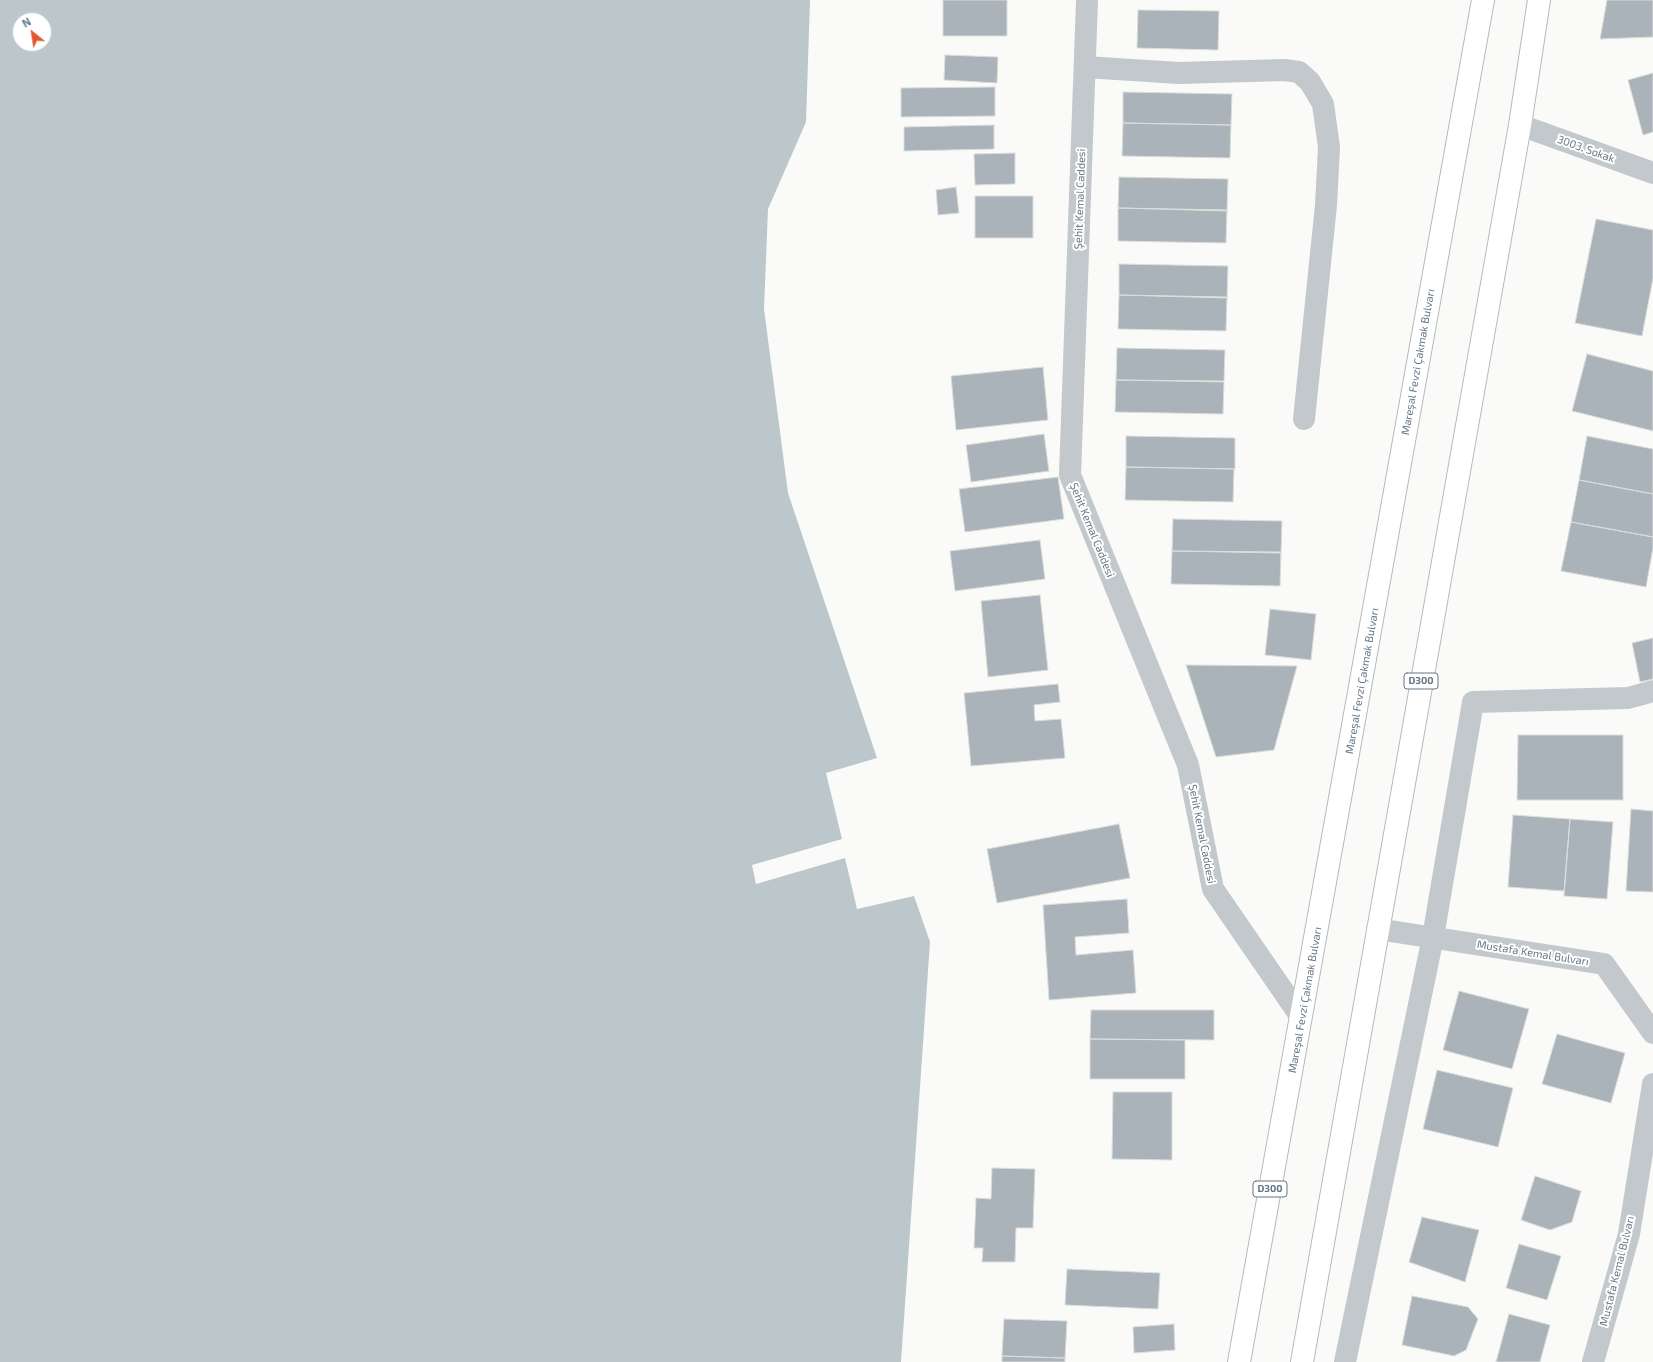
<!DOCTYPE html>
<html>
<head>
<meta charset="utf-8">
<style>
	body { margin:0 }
	#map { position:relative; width:1653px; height:1362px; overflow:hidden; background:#fafaf8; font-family:"Exo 2",sans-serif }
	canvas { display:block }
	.north { position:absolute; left:12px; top:12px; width:40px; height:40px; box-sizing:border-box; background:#fff; border:1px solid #c1c8cd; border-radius:50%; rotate:330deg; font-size:11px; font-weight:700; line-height:16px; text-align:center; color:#657683 }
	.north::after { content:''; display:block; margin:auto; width:14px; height:18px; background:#e4572e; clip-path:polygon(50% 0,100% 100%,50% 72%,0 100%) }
</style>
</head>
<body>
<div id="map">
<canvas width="1653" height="1362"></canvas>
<div class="north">N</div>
</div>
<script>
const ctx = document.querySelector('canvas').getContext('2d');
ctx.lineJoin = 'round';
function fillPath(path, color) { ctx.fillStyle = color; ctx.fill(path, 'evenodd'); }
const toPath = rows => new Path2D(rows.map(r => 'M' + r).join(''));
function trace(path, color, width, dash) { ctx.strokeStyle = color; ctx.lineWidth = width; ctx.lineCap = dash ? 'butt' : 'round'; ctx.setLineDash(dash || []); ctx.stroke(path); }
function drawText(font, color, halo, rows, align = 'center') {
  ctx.font = font + ' "Exo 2",sans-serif'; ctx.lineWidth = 4; ctx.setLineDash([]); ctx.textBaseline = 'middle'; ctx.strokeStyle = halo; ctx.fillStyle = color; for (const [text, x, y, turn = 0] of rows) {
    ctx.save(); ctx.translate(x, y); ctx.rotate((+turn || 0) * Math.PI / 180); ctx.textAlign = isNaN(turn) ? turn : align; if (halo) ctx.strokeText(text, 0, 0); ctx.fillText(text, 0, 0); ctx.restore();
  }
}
fillPath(toPath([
	[0,0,810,0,806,122,768,209,764,309,788,493,877,758,826,773,842,839,752,865,756,884,845,858,857,909,914,896,930,942,901,1362,0,1362],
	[20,20,44,20,44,44,20,44]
]), '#bbc7cb');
const building = toPath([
	[943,0,1007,0,1007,36,943,36,943,0],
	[1607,0,1653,0,1653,37,1600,39,1607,0],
	[1138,10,1219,11,1218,50,1137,48,1138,10],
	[945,55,998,57,997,83,944,80,945,55],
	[1653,73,1653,132,1643,135,1628,80,1653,73],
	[995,87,995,116,901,117,901,88,995,87],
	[1123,92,1232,94,1231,125,1123,123,1123,92],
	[1123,123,1231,125,1230,158,1122,156,1123,123],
	[994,125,994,149,904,151,904,127,994,125],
	[1015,153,1015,184,975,185,974,154,1015,153],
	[1119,177,1228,179,1227,211,1118,208,1119,177],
	[956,187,959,213,938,215,936,190,956,187],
	[975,196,1033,196,1033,238,975,238,975,196],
	[1118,208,1227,210,1226,243,1118,241,1118,208],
	[1596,219,1653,230,1653,278,1642,336,1575,323,1596,219],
	[1119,264,1228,266,1227,298,1119,295,1119,264],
	[1119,295,1227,297,1226,331,1118,329,1119,295],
	[1117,348,1225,350,1224,381,1116,380,1117,348],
	[1587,354,1653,371,1653,431,1572,411,1587,354],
	[1043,367,1048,420,956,430,951,376,1043,367],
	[1116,380,1224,382,1223,414,1115,412,1116,380],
	[1044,434,1049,471,971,482,966,445,1044,434],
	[1126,436,1235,438,1235,469,1126,467,1126,436],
	[1587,436,1653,449,1653,494,1579,480,1587,436],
	[1126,467,1234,469,1233,502,1125,500,1126,467],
	[1058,477,1064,519,965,532,959,489,1058,477],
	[1579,480,1653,494,1653,537,1571,522,1579,480],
	[1173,519,1282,521,1281,553,1172,551,1173,519],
	[1571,522,1653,537,1653,548,1646,587,1561,571,1571,522],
	[1040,540,1045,579,955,591,950,551,1040,540],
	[1172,551,1281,552,1280,586,1171,584,1172,551],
	[1040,595,1048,670,988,677,981,601,1040,595],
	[1270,609,1316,614,1311,660,1265,655,1270,609],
	[1653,638,1653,679,1640,682,1632,643,1653,638],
	[1186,665,1297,666,1274,750,1216,757,1186,665],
	[1058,684,1060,702,1034,705,1035,721,1061,719,1065,758,971,766,964,693,1058,684],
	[1518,735,1623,735,1623,800,1517,800,1518,735],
	[1631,809,1653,811,1653,892,1626,891,1631,809],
	[1513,815,1570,819,1564,891,1508,887,1513,815],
	[1570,819,1613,822,1607,899,1564,896,1570,819],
	[1119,824,1130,878,997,903,987,849,1119,824],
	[1127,899,1129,933,1075,937,1076,955,1133,950,1136,993,1049,1000,1043,905,1127,899],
	[1459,991,1529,1009,1512,1069,1443,1050,1459,991],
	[1091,1010,1214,1010,1214,1040,1090,1039,1091,1010],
	[1557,1034,1625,1053,1611,1103,1542,1084,1557,1034],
	[1090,1039,1185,1040,1185,1079,1090,1079,1090,1039],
	[1437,1070,1513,1088,1498,1147,1423,1129,1437,1070],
	[1113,1092,1172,1092,1172,1160,1112,1159,1113,1092],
	[992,1168,1035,1169,1033,1228,1016,1228,1015,1262,982,1262,983,1248,974,1248,976,1198,991,1199,992,1168],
	[1535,1176,1581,1191,1572,1222,1550,1230,1521,1220,1535,1176],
	[1422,1217,1479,1230,1465,1282,1409,1262,1422,1217],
	[1519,1244,1561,1256,1547,1300,1506,1288,1519,1244],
	[1067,1269,1160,1273,1158,1309,1065,1305,1067,1269],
	[1412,1296,1468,1307,1478,1319,1466,1350,1454,1356,1402,1345,1412,1296],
	[1509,1314,1550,1325,1540,1362,1496,1362,1509,1314],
	[1004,1319,1067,1321,1065,1358,1002,1356,1004,1319],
	[1174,1324,1175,1350,1134,1353,1133,1327,1174,1324],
	[1002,1356,1065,1358,1065,1362,1002,1362,1002,1356]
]);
fillPath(building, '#aab3b9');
trace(building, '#dcdcda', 1);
const highway = toPath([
	[1239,1362,1483,0],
	[1302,1362,1520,125,1539,0]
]);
trace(highway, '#b4b9bd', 24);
trace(toPath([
	[1087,0,1070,475,1188,765,1213,889,1301,1017],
	[1085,67,1179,73,1284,70,1299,72,1310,82,1323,104,1329,147,1326,205,1304,419],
	[1520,125,1653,173],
	[1377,929,1604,964,1653,1033],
	[1345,1362,1433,937,1473,702,1628,698,1653,691],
	[1593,1362,1629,1234,1653,1084]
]), '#c3c8cc', 22);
trace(highway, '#fff', 22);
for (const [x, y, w] of [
	[1421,681,34],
	[1270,1189,34]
]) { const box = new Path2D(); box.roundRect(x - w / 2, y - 8, w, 16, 3); ctx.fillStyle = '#fff'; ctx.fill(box); trace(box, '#657683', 1); }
drawText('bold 10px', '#657683', null, [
	["D300",1421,681],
	["D300",1270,1189]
]);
drawText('11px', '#657683', '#fff', [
	["3003. Sokak",1586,149,20],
	["Şehit Kemal Caddesi",1080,199,-88],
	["Mareşal Fevzi Çakmak Bulvarı",1418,362,-80],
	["Şehit Kemal Caddesi",1092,530,68],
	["Mareşal Fevzi Çakmak Bulvarı",1362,681,-80],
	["Şehit Kemal Caddesi",1202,834,79],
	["Mustafa Kemal Bulvarı",1533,953,9],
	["Mareşal Fevzi Çakmak Bulvarı",1305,1000,-80],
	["Mustafa Kemal Bulvarı",1617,1271,-76]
]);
</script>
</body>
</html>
